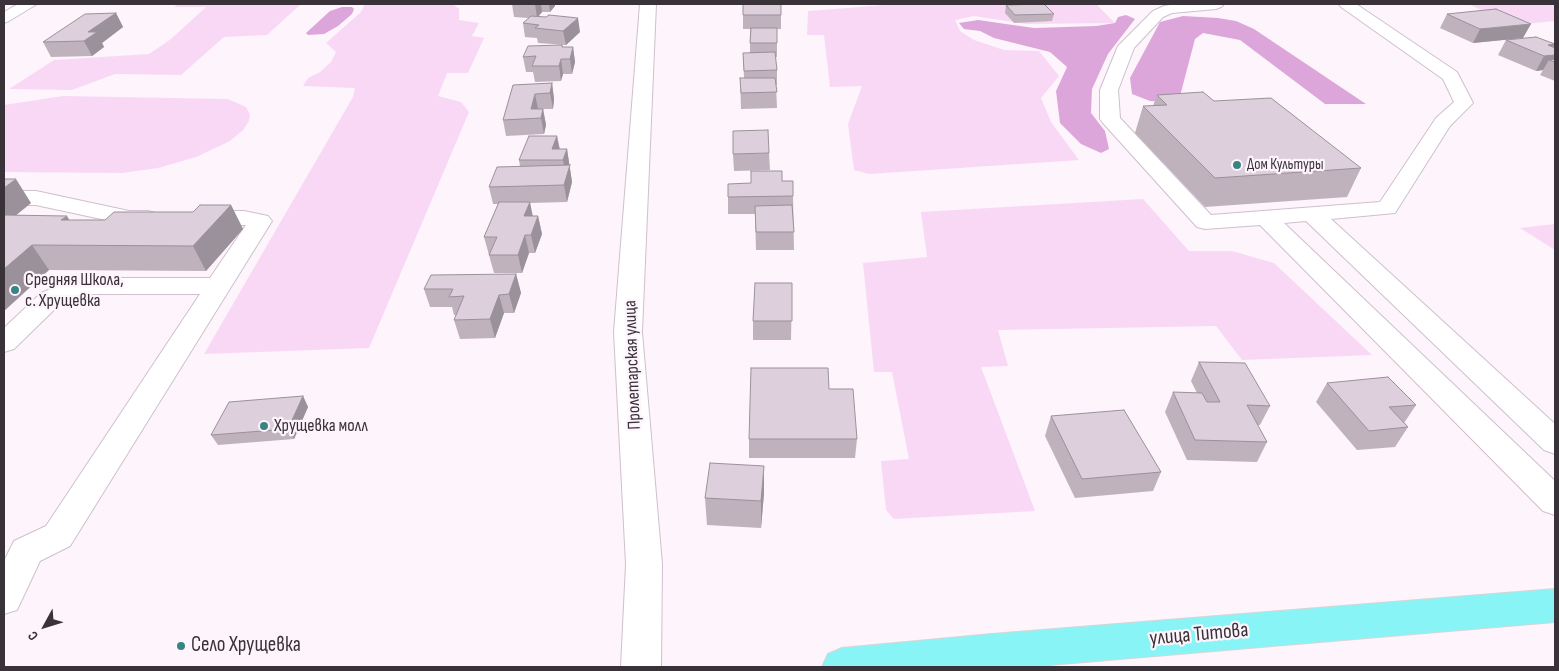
<!DOCTYPE html>
<html>
<head>
<meta charset="utf-8">
<style>
	body { margin:0 }
	#map { position:relative; width:1559px; height:671px; overflow:hidden; background:#fdf4fc; font-family:"Sofia Sans Condensed",sans-serif }
	canvas { display:block }
	.frame { position:absolute; inset:0; border:5px solid #393339; pointer-events:none }
	.north { position:absolute; left:20px; top:601px; width:50px; height:50px; -webkit-text-stroke:4px #fdf4fc; paint-order:stroke; rotate:231deg; font-size:14px; font-weight:700; line-height:20px; text-align:center; color:#393339 }
	.north::after { content:''; display:block; margin:auto; width:18px; height:22px; background:#393339; clip-path:polygon(50% 0,100% 100%,50% 72%,0 100%) }
</style>
</head>
<body>
<div id="map">
<canvas width="1559" height="671"></canvas>
<div class="frame"></div>
<div class="north">С</div>
</div>
<script>
const ctx = document.querySelector('canvas').getContext('2d');
ctx.lineJoin = 'round';
function fillPath(path, color) { ctx.fillStyle = color; ctx.fill(path, 'evenodd'); }
const toPath = rows => new Path2D(rows.map(r => 'M' + r).join(''));
function trace(path, color, width, dash) { ctx.strokeStyle = color; ctx.lineWidth = width; ctx.lineCap = dash ? 'butt' : 'round'; ctx.setLineDash(dash || []); ctx.stroke(path); }
function drawText(font, color, halo, rows, align = 'center') {
  ctx.font = font + ' "Sofia Sans Condensed",sans-serif'; ctx.lineWidth = 4.5; ctx.setLineDash([]); ctx.textBaseline = 'middle'; ctx.strokeStyle = halo; ctx.fillStyle = color; for (const [text, x, y, turn = 0] of rows) {
    ctx.save(); ctx.translate(x, y); ctx.rotate((+turn || 0) * Math.PI / 180); ctx.textAlign = isNaN(turn) ? turn : align; if (halo) ctx.strokeText(text, 0, 0); ctx.fillText(text, 0, 0); ctx.restore();
  }
}
fillPath(toPath([
	[178,4,301,4,267,35,224,37,181,75,115,74,72,90,9,89,54,60,149,54,171,39,206,7,174,7],
	[365,4,453,4,459,9,459,20,479,23,472,36,484,38,468,73,447,73,438,96,461,102,469,112,369,348,204,354,353,97,355,88,303,86,308,78,320,72,331,62,336,52,326,43,361,12],
	[885,4,1096,4,1115,23,1026,24,974,16,955,20,960,31,974,40,1004,50,1039,51,1059,76,1041,98,1051,122,1079,160,869,174,854,170,848,124,862,86,830,87,824,35,807,35,808,11,885,5],
	[1468,4,1555,4,1555,21,1516,25],
	[63,96,228,99,246,107,250,115,249,121,243,130,230,141,196,157,158,168,122,173,4,172,4,105],
	[1143,199,1189,251,1232,251,1274,263,1372,355,1242,360,1216,326,998,330,1008,366,981,367,1035,511,894,519,886,510,881,461,909,459,892,372,874,372,863,263,927,257,921,212],
	[1555,224,1555,250,1520,228]
]), '#f9d8f6');
fillPath(toPath([
	[342,7,352,7,354,9,352,14,338,26,324,34,308,35,306,33,330,11],
	[1126,15,1135,19,1108,54,1092,89,1091,113,1105,131,1109,149,1101,153,1081,144,1060,123,1056,91,1067,67,1050,52,994,38,980,31,964,29,959,23,978,20,1034,28,1096,26,1115,23,1118,17],
	[1183,16,1218,18,1236,21,1254,29,1366,104,1325,104,1240,40,1203,33,1195,39,1180,96,1168,102,1150,101,1132,94,1130,78,1160,22]
]), '#dda6da');
const minor = toPath([
	[18,4,37,4,9,21,4,23,4,12,18,4],
	[640,4,656,4,642,332,662,564,661,667,621,667,626,564,614,332,640,4],
	[1176,4,1224,4,1221,7,1216,9,1172,13,1163,17,1134,48,1118,90,1120,118,1211,215,1380,202,1436,118,1454,102,1443,79,1341,7,1339,4,1356,4,1457,72,1473,103,1450,126,1395,213,1331,219,1555,424,1555,454,1544,450,1306,221,1284,223,1555,481,1555,515,1543,511,1260,225,1205,229,1197,227,1103,123,1100,119,1100,90,1118,46,1153,11,1164,6,1176,4],
	[4,191,36,191,129,211,148,211,156,213,160,218,156,223,148,225,129,225,36,205,4,205,4,191],
	[201,211,244,211,268,216,272,221,70,546,40,561,17,610,4,614,4,561,14,541,46,526,200,294,88,294,75,296,59,305,14,349,4,352,4,328,41,293,67,282,88,278,210,278,246,225,201,225,193,223,189,218,193,213,201,211]
]);
const major = toPath([
	[1555,589,1555,622,1026,667,822,667,828,654,842,648,992,634,1555,589]
]);
trace(minor, '#cec0cd', 2);
trace(major, '#d7d6d7', 2);
fillPath(minor, '#fff');
fillPath(major, '#88f4f6');
fillPath(toPath([
	[512,4,555,4,555,6,550,12,542,12,538,17,580,32,566,45,538,43,537,38,525,37,523,23,529,18,514,17],
	[781,4,781,29,777,29,777,57,775,57,777,70,777,85,776,85,777,108,741,109,740,78,744,78,743,53,750,53,750,29,743,29,743,15],
	[1006,5,1054,14,1052,21,1014,23,1005,13],
	[116,13,123,27,102,43,104,47,92,56,51,57,43,42],
	[1447,14,1523,38,1473,43,1440,28],
	[1506,40,1555,44,1553,47,1555,48,1555,81,1540,75,1543,70,1536,71,1498,55],
	[562,45,563,47,573,47,575,62,572,74,563,74,561,81,535,82,533,72,526,72,523,57],
	[552,83,554,99,553,109,543,109,546,125,544,134,506,136,503,120,513,85],
	[1157,95,1214,101,1361,168,1347,197,1205,207,1135,133,1143,106,1153,106],
	[557,136,560,149,567,149,572,182,567,202,530,203,533,216,538,216,542,234,535,253,529,253,522,273,494,273,484,237,498,204,493,204,489,187,520,166,519,160],
	[769,153,770,170,734,171,733,154],
	[4,179,31,203,16,215,69,220,105,220,193,212,231,205,243,229,206,271,49,270,4,311],
	[782,181,793,196,794,250,756,250,755,214,728,214,728,197,751,183],
	[516,274,521,293,514,313,504,313,495,338,460,339,454,320,456,315,454,315,452,307,430,307,424,289],
	[792,283,791,340,753,340,753,321],
	[1199,362,1270,406,1260,425,1257,425,1267,442,1257,462,1187,460,1165,412,1173,392,1197,393,1191,381],
	[1327,383,1416,405,1404,423,1408,427,1395,447,1357,450,1316,402],
	[829,389,857,439,855,458,749,458,749,439],
	[303,396,308,407,294,439,218,445,211,435],
	[1051,416,1161,472,1153,491,1075,498,1045,436],
	[764,493,761,528,707,525,705,498]
]), '#bfb2bd');
fillPath(toPath([
	[535,4,541,4,542,12,537,18],
	[549,4,555,4,555,6,550,12],
	[116,13,123,27,102,43,104,47,92,56,84,41,88,32],
	[578,18,580,32,566,45,563,31],
	[1531,24,1523,38,1473,43,1480,29],
	[1555,44,1548,56,1555,55,1555,62,1549,60,1543,70,1536,71,1544,56,1548,45],
	[573,47,575,62,572,74,570,59],
	[561,59,563,74,561,81,559,66],
	[552,83,554,99,553,109,550,93],
	[535,94,538,109,531,109],
	[543,109,546,125,544,134,541,118],
	[557,136,560,153,552,149],
	[567,149,572,182,567,202,564,185,566,177,563,160],
	[16,179,31,203,4,225,4,188],
	[530,202,533,220,524,216],
	[231,205,243,229,206,271,193,246],
	[67,216,82,241,61,220],
	[538,216,542,234,535,253,531,235],
	[525,235,529,253,522,273,518,255],
	[32,245,49,270,4,311,4,269],
	[516,274,521,293,514,313,509,294],
	[499,295,504,313,495,338,490,319],
	[303,396,308,407,294,439,288,429],
	[764,466,764,493,761,528,761,501]
]), '#9b919a');
const building = toPath([
	[743,4,781,4,781,15,743,15,743,4],
	[1044,4,1054,14,1015,15,1006,5,1044,4],
	[1496,9,1531,24,1480,29,1447,14,1496,9],
	[116,13,88,32,97,32,84,41,43,42,85,14,116,13],
	[549,15,578,18,563,31,535,28,539,25,523,23,531,16,546,17,549,15],
	[751,28,777,28,777,43,750,43,751,28],
	[1536,37,1555,44,1548,45,1555,48,1555,55,1544,56,1506,40,1536,37],
	[562,45,562,47,573,47,570,59,561,59,559,66,532,66,536,56,523,57,528,46,562,45],
	[775,52,777,70,744,71,743,53,775,52],
	[1555,59,1555,62,1549,60,1555,59],
	[740,78,775,78,777,92,741,93,740,78],
	[552,83,550,93,535,94,531,109,543,109,541,118,503,120,513,85,552,83],
	[1203,92,1214,101,1271,98,1361,168,1215,178,1143,106,1167,105,1157,95,1203,92],
	[768,130,769,153,733,154,733,131,768,130],
	[529,136,557,136,552,149,567,149,563,160,519,160,529,136],
	[570,165,564,185,489,187,497,167,570,165],
	[751,171,782,171,782,181,793,181,793,196,728,197,728,184,751,183,751,171],
	[4,179,16,179,4,188,4,179],
	[499,202,530,202,524,216,538,216,531,235,525,235,518,255,489,255,497,237,484,237,499,202],
	[200,205,231,205,193,246,32,245,4,269,4,215,67,216,61,220,105,220,114,212,193,212,200,205],
	[792,205,794,232,756,232,755,206,792,205],
	[516,274,509,294,499,295,490,319,454,320,464,296,449,297,453,289,424,289,431,275,516,274],
	[755,283,792,283,792,321,753,321,755,283],
	[1199,362,1245,363,1270,406,1247,405,1267,442,1195,440,1173,392,1202,393,1207,402,1220,402,1199,362],
	[751,368,828,368,829,389,853,389,857,439,749,439,751,368],
	[1388,377,1416,405,1389,407,1408,427,1369,431,1327,383,1388,377],
	[303,396,288,429,211,435,229,402,303,396],
	[1124,410,1161,472,1082,479,1051,416,1124,410],
	[710,463,764,466,761,501,705,498,710,463]
]);
fillPath(building, '#decfdc');
trace(building, '#9b919a', 1);
for (const [x, y, r, color] of [
	[1237,165,5,"#3a8384"],
	[15,290,5,"#3a8384"],
	[264,426,5,"#3a8384"],
	[181,646,5,"#3a8384"]
]) { const dot = new Path2D(); dot.arc(x, y, r, 0, 2 * Math.PI); ctx.fillStyle = color; ctx.fill(dot); trace(dot, '#fdf4fc', 2); }
drawText('15px', '#393339', '#fdf4fc', [
	["Дом Культуры",1247,165]
], 'left');
drawText('18px', '#393339', '#fdf4fc', [
	["Средняя Школа,",25,280],
	["с. Хрущевка",25,301],
	["Хрущевка молл",274,426]
], 'left');
drawText('18px', '#393339', '#fdf4fc', [
	["Пролетарская улица",633,365,-92]
]);
drawText('21px', '#393339', '#fdf4fc', [
	["улица Титова",1199,635,-5]
]);
drawText('21px', '#393339', '#fdf4fc', [
	["Село Хрущевка",191,646]
], 'left');
</script>
</body>
</html>
